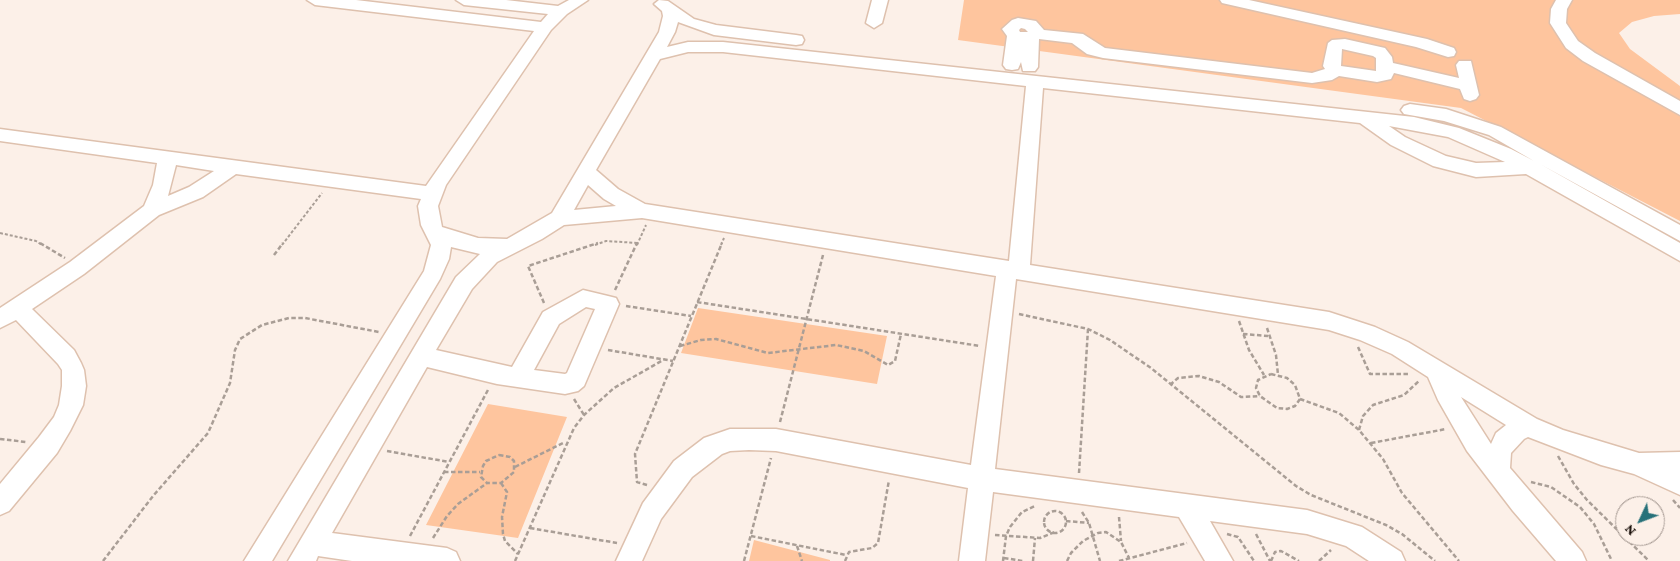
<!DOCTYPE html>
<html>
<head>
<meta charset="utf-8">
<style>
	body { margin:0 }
	#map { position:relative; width:1680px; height:561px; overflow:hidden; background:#fcf0e8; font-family:"Crimson Pro",serif }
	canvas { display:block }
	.north { position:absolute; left:1615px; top:496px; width:50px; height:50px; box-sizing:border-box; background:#fcf0e8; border:1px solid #a0948d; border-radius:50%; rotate:227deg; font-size:14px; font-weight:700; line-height:20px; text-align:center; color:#150b05 }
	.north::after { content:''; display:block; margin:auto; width:18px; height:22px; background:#277179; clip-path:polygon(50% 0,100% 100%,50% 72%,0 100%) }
</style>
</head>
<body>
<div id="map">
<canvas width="1680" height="561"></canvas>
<div class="north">N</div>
</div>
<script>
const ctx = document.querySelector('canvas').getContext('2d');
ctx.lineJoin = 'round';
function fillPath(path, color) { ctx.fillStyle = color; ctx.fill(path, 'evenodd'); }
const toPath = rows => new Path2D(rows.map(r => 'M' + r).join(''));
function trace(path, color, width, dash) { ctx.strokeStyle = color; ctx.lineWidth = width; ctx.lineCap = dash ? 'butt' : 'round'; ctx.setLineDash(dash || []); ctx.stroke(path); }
fillPath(toPath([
	[964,0,1680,0,1680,14,1654,16,1632,22,1619,33,1630,49,1680,86,1680,221,1461,108,958,40],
	[698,308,887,336,877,384,681,353],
	[488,404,567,417,518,538,426,525],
	[754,540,830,560,830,561,749,561]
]), '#fec59e');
const minor = toPath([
	[307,0,356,0,541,22,548,14,464,5,456,0,506,0,558,6,569,0,588,0,567,14,551,30,446,185,438,206,442,227,478,238,507,239,552,213,659,32,663,16,662,11,654,4,659,0,668,1,694,19,716,25,796,35,802,36,804,40,802,44,796,45,714,35,678,22,675,32,667,47,688,42,723,42,1414,117,1459,128,1511,149,1534,161,1489,135,1444,121,1404,114,1401,110,1404,106,1410,104,1446,109,1501,127,1680,225,1680,241,1540,164,1680,243,1680,261,1526,174,1476,177,1433,166,1391,145,1360,123,1043,88,1030,265,1329,312,1375,327,1408,342,1537,419,1563,430,1639,453,1680,452,1680,495,1634,474,1601,465,1528,437,1524,439,1511,453,1510,468,1582,552,1586,561,1556,561,1513,511,1467,451,1438,400,1428,377,1392,354,1360,340,1329,330,1016,279,995,469,1307,510,1362,527,1401,552,1405,561,1369,561,1346,546,1307,534,1210,521,1233,561,1205,561,1179,517,993,492,985,561,959,561,968,488,776,451,749,450,730,451,722,454,692,477,661,519,642,561,616,561,643,503,674,461,704,438,730,429,776,429,971,465,996,276,642,218,564,225,542,239,497,262,472,289,436,350,512,367,543,312,583,290,608,296,616,298,619,304,584,386,578,391,565,394,497,384,427,367,332,533,447,548,456,552,460,561,352,561,318,556,316,561,288,561,456,277,480,254,451,247,449,259,440,279,272,561,244,561,424,271,431,245,421,225,418,206,421,199,236,174,203,197,159,215,84,274,32,309,74,350,81,363,84,370,86,386,83,405,70,431,57,453,9,511,0,515,0,484,39,437,54,417,59,405,62,386,62,370,58,364,16,320,0,328,0,308,70,262,144,206,153,185,157,163,0,141,0,129,426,186,534,31,315,5,307,0],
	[688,52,723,52,1026,86,1009,261,645,204,618,189,596,170,660,59,688,52],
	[1389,126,1448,137,1505,162,1476,163,1446,156,1405,137,1389,126],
	[176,165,214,171,189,187,168,196,176,165],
	[588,185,604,199,616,206,574,210,588,185],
	[586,307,595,309,567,373,565,374,534,370,559,324,586,307],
	[1461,397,1506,425,1496,433,1491,444,1461,397],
	[872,0,888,0,882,23,874,28,866,23,872,0],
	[1220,0,1249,0,1427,39,1454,48,1456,52,1454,56,1448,57,1416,47,1222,3,1220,0],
	[1556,0,1572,0,1567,9,1566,23,1578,41,1595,53,1680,101,1680,115,1583,61,1566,48,1550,23,1551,9,1556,0],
	[1018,18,1036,21,1044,30,1083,34,1105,48,1312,73,1325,69,1323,66,1328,43,1332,40,1345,39,1385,48,1392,57,1393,63,1459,78,1456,65,1459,61,1471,61,1479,95,1476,99,1470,101,1464,99,1460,89,1394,73,1391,79,1377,82,1339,76,1332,80,1312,83,1103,58,1087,54,1072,43,1039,39,1038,67,1035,71,1023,71,1021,62,1018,69,1012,70,1006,69,1003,65,1007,36,1002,29,1012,20,1018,18],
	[1021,28,1025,29,1028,32,1020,32,1019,30,1021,28],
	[1342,49,1373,56,1376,58,1376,71,1341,66,1342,49]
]);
trace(minor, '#dec1ae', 3);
trace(toPath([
	[0,233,36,241,42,245],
	[282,245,322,193],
	[595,245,606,241,637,243],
	[637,245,646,225],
	[721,245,724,238]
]), '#a99e96', 2, [3, 2]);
trace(toPath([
	[40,243,65,258],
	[274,255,283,243],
	[615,290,637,243],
	[697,302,980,346],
	[544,303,528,266,598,243],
	[626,306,691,316],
	[1019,314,1088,329,1110,340,1151,368,1296,486,1311,495,1386,525,1402,534,1435,561],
	[1239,321,1249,350,1264,375],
	[1267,328,1276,355,1278,375],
	[1243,334,1268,336],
	[680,346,701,340,716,339,768,353,836,345,864,351,888,365,895,361,901,334],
	[1358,347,1370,374,1408,374],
	[608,350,673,361],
	[1271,374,1287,378,1295,385,1300,399,1295,406,1287,409,1277,408,1260,396,1256,388,1258,380,1271,374],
	[1170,385,1178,378,1199,376,1219,382,1241,397,1260,396],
	[574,399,584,415],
	[1300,399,1339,413,1359,430,1383,459,1402,493,1459,561],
	[780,422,823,255],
	[1359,430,1363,416,1373,405,1404,395,1420,380],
	[0,439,26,442],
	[1371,443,1446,429],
	[387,451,449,462],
	[499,455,510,457,514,461,514,472,501,483,487,483,481,477,483,466,486,461,499,455],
	[1558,456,1574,484,1587,500,1649,561],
	[515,467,565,442],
	[444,472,480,472],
	[1079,473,1088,329],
	[1531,482,1551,487,1580,507,1594,524,1612,561],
	[501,483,507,492,502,517,503,534,505,541,518,554],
	[647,485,637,482,635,454,722,243],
	[1673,500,1680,508],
	'1044 522a11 11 0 1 1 22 0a11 11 0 1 1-22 0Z',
	[1082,512,1089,523,1100,561],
	[1119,517,1121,541],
	[1066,521,1089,523],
	[530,528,617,543],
	[1227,534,1238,537,1254,561],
	[1256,534,1270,561],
	[995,535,1040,538,1055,532],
	[410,536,489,388],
	[751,536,846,555],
	[433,538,447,516,458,504,487,483],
	[797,546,802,561],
	[1004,558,1023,561],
	[103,561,153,496,208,433,230,383,235,350,240,339,262,325,289,318,305,318,379,332],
	[515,561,574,428,584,415,614,388,665,359],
	[744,561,771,458],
	[845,561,849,552,872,548,878,543,889,480],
	[1003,561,1006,536,1010,527,1022,512,1035,506],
	[1033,561,1035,538],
	[1067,561,1071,553,1083,541,1098,533,1106,532,1121,542,1129,558],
	[1119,561,1187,543],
	[1271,561,1275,552,1281,551,1299,561],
	[1319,561,1331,550]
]), '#a99e96', 2.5, [4.5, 2.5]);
fillPath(minor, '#fff');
</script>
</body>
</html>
